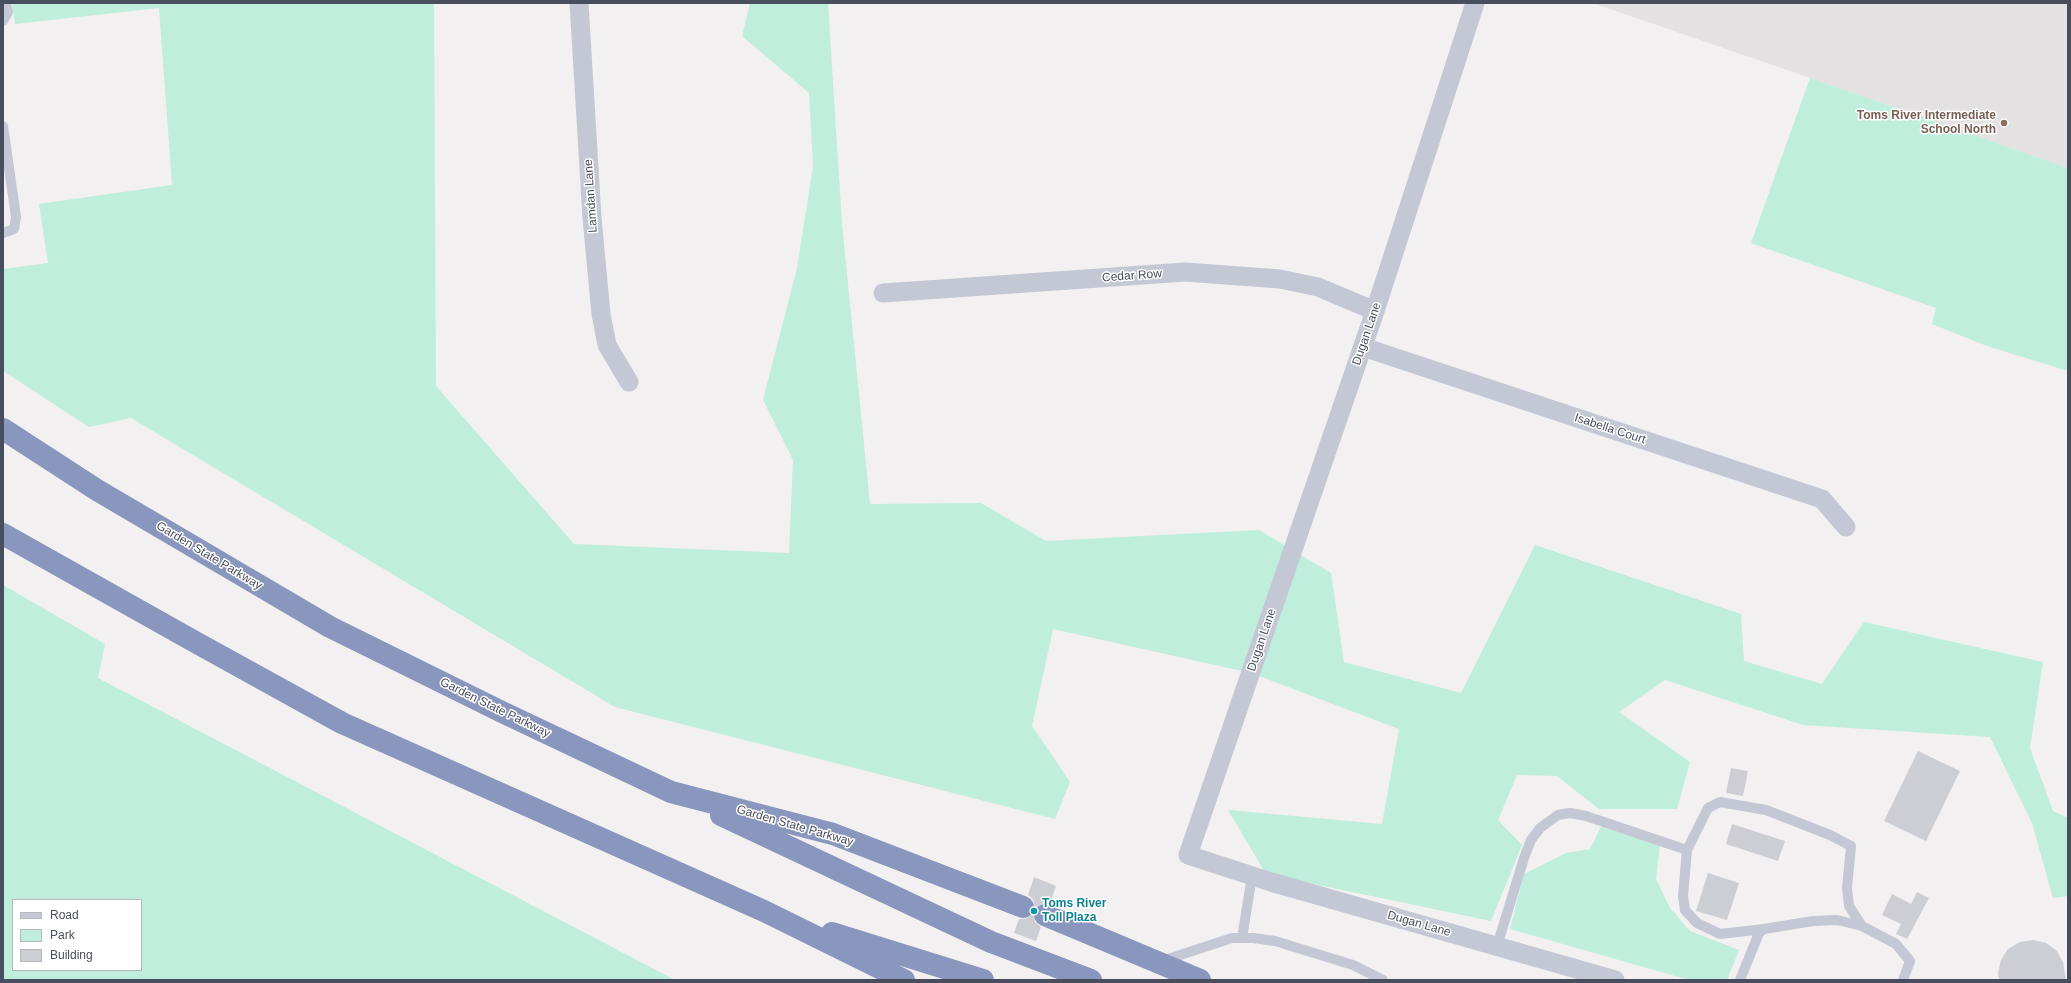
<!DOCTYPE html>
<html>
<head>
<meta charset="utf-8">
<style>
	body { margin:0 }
	#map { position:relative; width:2071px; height:983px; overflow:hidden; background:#f2f0f0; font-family:Arial,sans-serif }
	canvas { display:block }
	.frame { position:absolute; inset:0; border:4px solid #484e5d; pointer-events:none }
	.legend { position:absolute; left:12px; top:899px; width:130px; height:72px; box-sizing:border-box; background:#fff; border:1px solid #b6b8be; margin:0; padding:5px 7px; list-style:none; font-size:12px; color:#484e5d }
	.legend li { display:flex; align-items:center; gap:8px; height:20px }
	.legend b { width:20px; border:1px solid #b6b8be }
</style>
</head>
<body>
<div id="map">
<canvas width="2071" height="983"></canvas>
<div class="frame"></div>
<ul class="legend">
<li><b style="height:5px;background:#c4c8d4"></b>Road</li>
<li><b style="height:11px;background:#bfeedc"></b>Park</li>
<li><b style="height:11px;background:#cdced4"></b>Building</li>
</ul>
</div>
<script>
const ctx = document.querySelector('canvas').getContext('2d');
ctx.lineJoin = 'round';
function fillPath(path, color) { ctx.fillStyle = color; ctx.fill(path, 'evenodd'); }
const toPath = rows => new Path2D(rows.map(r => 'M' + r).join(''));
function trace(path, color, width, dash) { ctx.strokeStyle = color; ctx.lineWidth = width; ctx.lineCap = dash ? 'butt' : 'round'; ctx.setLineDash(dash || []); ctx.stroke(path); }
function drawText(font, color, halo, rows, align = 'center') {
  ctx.font = font + ' Arial,sans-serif'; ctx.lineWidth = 3; ctx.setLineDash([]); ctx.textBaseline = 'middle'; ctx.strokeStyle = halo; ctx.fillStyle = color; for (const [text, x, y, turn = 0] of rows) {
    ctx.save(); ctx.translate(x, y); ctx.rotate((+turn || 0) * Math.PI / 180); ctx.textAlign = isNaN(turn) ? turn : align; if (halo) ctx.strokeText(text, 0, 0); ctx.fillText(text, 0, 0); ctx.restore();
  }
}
fillPath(toPath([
	[1593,3,2068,3,2068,168,1810,78]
]), '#e3e1e2');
fillPath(toPath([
	[12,3,434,3,436,386,574,544,789,553,793,460,763,400,797,268,813,166,809,93,742,36,750,3,828,3,842,224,870,504,981,503,1046,541,1259,530,1331,573,1344,662,1461,693,1535,545,1741,614,1744,661,1822,684,1864,622,2043,662,2030,748,2053,811,2068,818,2068,896,2053,898,2032,823,1990,737,1803,725,1665,680,1619,712,1690,762,1677,809,1599,809,1557,776,1517,775,1498,820,1522,845,1491,921,1266,874,1228,810,1382,824,1399,729,1251,673,1053,629,1032,726,1070,782,1055,819,615,707,131,418,89,427,3,371,3,269,48,263,39,204,172,185,159,8,15,24],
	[1810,78,2068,168,2068,371,1987,346,1932,324,1936,308,1751,243],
	[3,585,105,644,98,678,675,980,3,980],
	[13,900,141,900,141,970,13,970],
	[1601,827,1660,844,1656,879,1670,908,1690,931,1739,950,1727,980,1689,980,1510,929,1524,874,1566,853,1590,849]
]), '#bfeedc');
fillPath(toPath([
	[1918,751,1960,771,1926,841,1884,821],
	[1731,768,1748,771,1743,796,1726,793],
	[1732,824,1785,841,1778,861,1726,844],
	[1708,873,1739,883,1727,920,1696,911],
	[1034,877,1056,886,1050,903,1043,903,1035,908,1033,899,1028,895],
	[1917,892,1929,898,1907,939,1896,934,1901,924,1882,915,1892,894,1911,904],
	[1033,914,1035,922,1041,927,1036,941,1014,933,1019,919,1025,919],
	[2033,940,2046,943,2057,951,2063,962,2066,980,1999,980,1998,973,2001,960,2008,949,2020,942]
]), '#cdced4');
trace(toPath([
	[3,21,8,12,6,3],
	[3,126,16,217,14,229,3,233],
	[1764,929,1720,934,1697,923,1685,910,1683,896,1687,850,1708,808,1720,802,1766,810,1830,835,1851,846,1847,888,1849,906,1862,926,1896,944,1910,961,1903,980],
	[1242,938,1252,876],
	[1497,946,1524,858,1531,840,1540,828,1558,815,1570,813,1586,816,1687,850],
	[1162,961,1232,938,1253,938,1275,941,1353,965,1383,980],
	[1740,980,1759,933,1764,929,1813,921,1837,920,1862,926]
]), '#c4c8d4', 10);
trace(toPath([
	[579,3,592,218,601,314,607,345,629,382],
	[1475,3,1375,311,1188,855,1271,882,1615,980],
	[883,293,1185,272,1280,279,1318,287,1375,311],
	[1363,347,1822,499,1846,527]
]), '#c4c8d4', 19);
trace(toPath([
	[3,429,97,490,330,627,502,712,671,792,833,834,1023,907],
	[3,534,197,643,342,723,764,911,904,980],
	[721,815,991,942,1091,980],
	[1045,915,1200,980],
	[832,933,983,980]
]), '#8996bd', 22);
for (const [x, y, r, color] of [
	[2004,123,4,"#8d6e63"],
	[1034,911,4,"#0f9aa8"]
]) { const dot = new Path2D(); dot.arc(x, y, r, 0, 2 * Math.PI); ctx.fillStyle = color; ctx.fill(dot); trace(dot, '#fff', 1.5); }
drawText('bold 12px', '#785e54', '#fff', [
	["Toms River Intermediate",1996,116],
	["School North",1996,130]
], 'right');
drawText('12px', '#484e5d', '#fff', [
	["Lamdan Lane",591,196,-94],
	["Cedar Row",1132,276,-4],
	["Dugan Lane",1367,334,-71],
	["Isabella Court",1610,429,18],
	["Garden State Parkway",209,556,31],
	["Dugan Lane",1262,640,-71],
	["Garden State Parkway",495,708,26],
	["Garden State Parkway",795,826,16],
	["Dugan Lane",1419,924,16]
]);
drawText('bold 12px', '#0d838f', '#fff', [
	["Toms River",1042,904],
	["Toll Plaza",1042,918]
], 'left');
</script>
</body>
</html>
